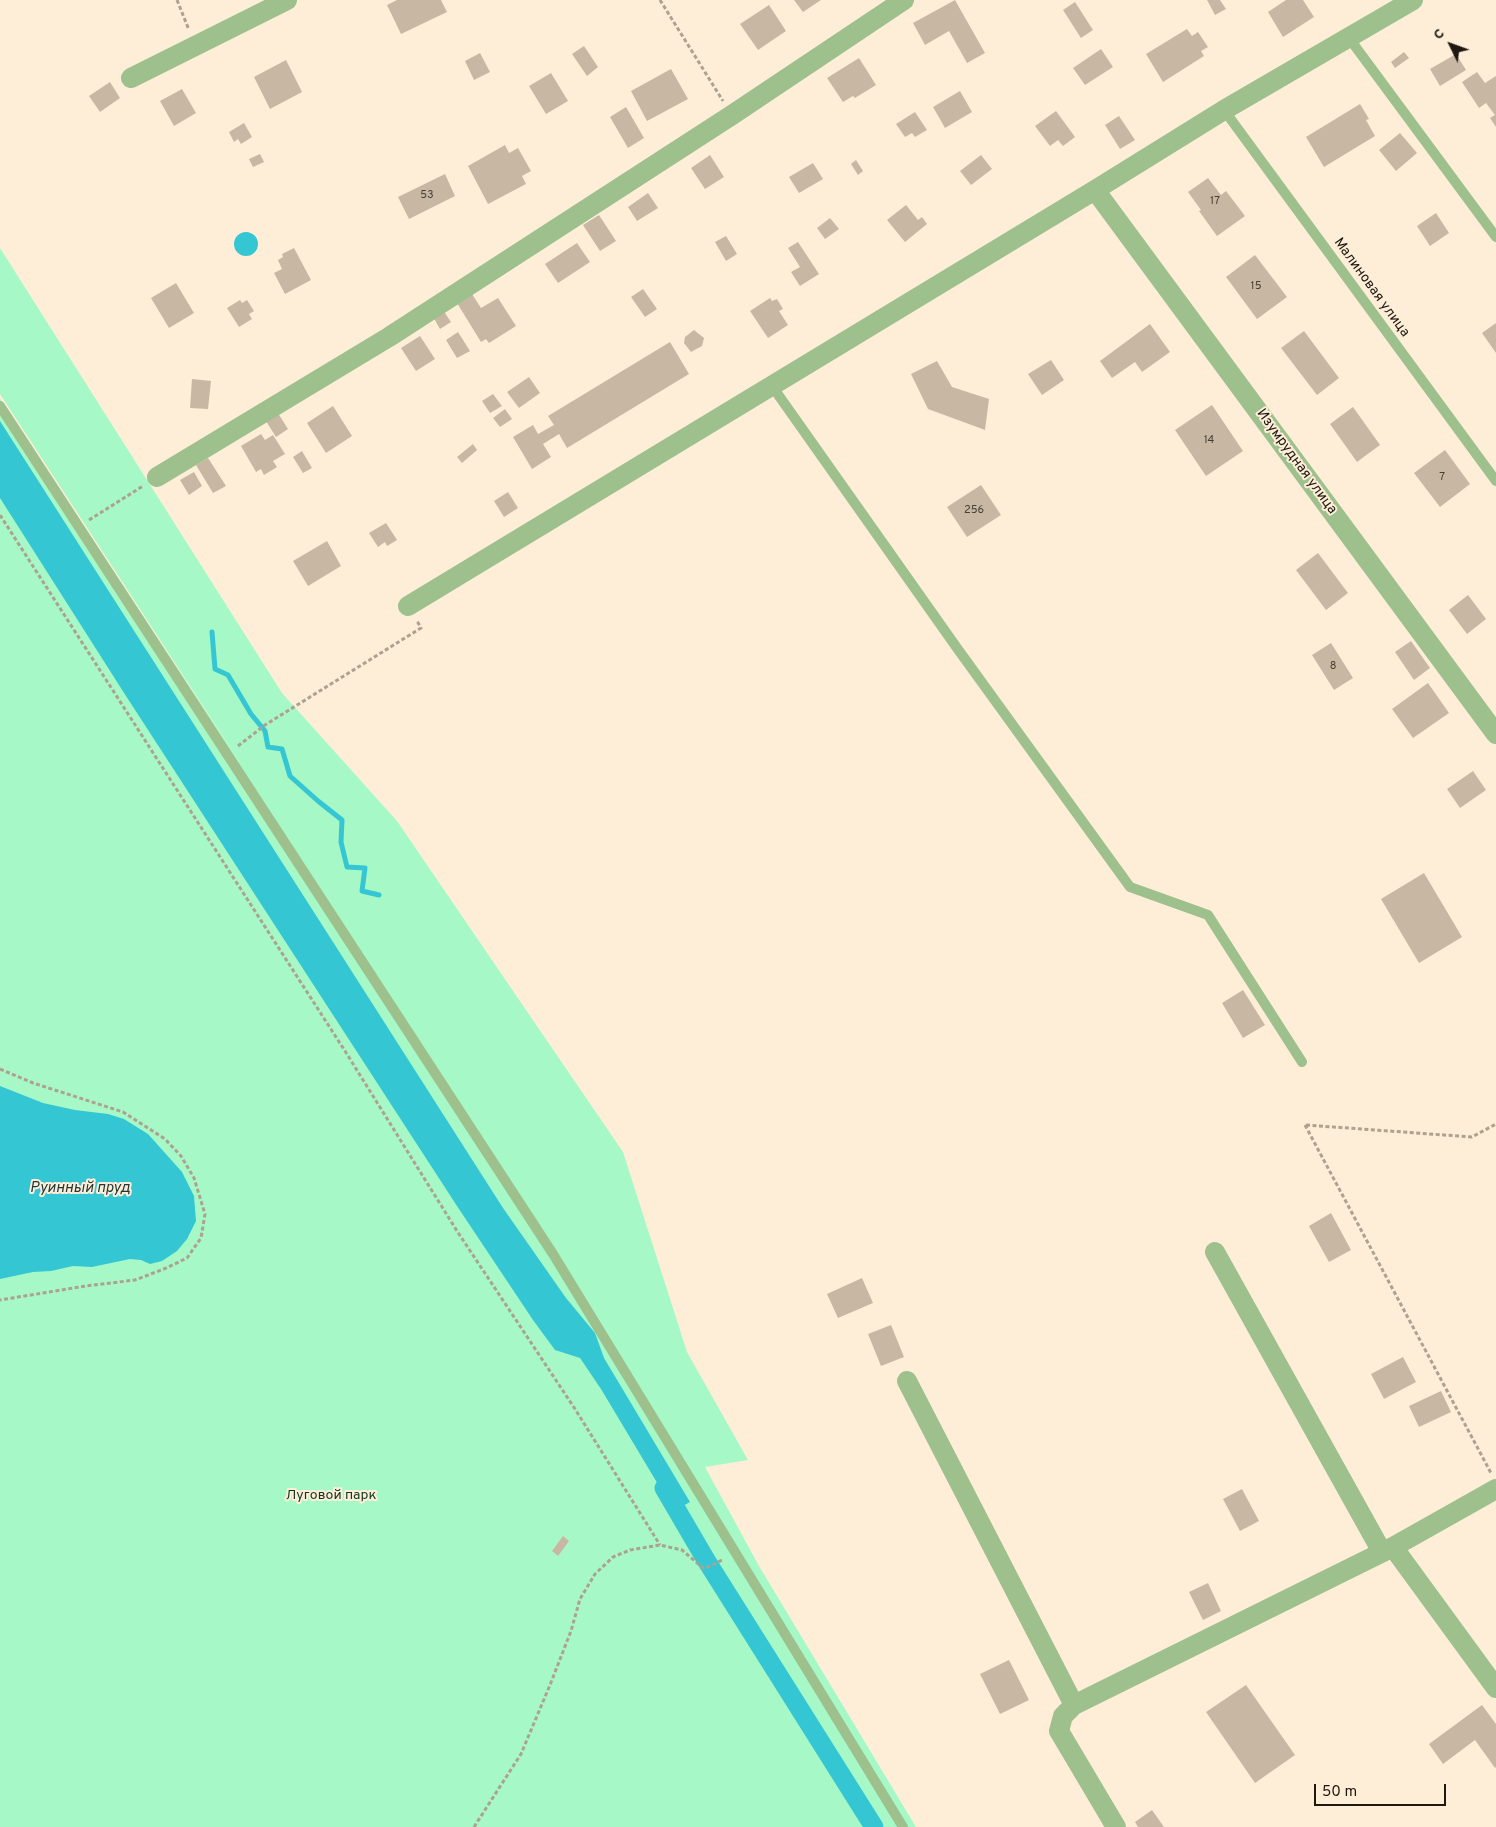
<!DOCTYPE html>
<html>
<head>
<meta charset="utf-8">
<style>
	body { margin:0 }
	#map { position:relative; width:1496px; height:1827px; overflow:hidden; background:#feeed8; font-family:Overpass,sans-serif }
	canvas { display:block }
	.north { position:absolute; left:1426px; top:20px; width:50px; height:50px; -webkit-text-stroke:4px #feeed8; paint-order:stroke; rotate:312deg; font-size:14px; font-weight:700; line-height:20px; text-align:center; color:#1e1810 }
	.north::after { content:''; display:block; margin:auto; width:18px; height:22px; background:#1e1810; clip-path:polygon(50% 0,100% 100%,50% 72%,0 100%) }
	.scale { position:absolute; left:1314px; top:1784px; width:132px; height:22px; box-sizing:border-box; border:2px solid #1e1810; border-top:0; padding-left:6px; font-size:15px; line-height:18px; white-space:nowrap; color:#1e1810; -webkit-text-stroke:4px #feeed8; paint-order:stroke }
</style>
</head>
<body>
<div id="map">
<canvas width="1496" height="1827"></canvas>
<div class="north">С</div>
<div class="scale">50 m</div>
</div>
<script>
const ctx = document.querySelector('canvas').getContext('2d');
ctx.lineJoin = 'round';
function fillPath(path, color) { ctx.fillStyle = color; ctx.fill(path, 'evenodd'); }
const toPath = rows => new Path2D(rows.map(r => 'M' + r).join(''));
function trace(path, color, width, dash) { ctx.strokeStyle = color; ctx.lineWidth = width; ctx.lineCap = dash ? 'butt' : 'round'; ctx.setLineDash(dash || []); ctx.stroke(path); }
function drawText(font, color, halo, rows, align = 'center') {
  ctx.font = font + ' Overpass,sans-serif'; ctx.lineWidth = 4; ctx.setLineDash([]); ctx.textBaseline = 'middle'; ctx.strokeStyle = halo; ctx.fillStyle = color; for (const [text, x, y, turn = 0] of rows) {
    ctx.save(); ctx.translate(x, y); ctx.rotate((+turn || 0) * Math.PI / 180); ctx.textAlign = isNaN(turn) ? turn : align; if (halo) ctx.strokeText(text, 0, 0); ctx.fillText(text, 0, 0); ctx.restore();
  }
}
fillPath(toPath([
	[0,248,282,693,397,821,623,1152,687,1352,748,1460,705,1467,759,1566,916,1827,0,1827,0,399,248,775,0,394]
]), '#a6f9c6');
fillPath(toPath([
	'234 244a12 12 0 1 1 24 0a12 12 0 1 1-24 0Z',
	[0,421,503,1208,566,1298,595,1333,604,1358,690,1502,674,1511,601,1389,580,1358,555,1350,533,1320,457,1206,126,696,0,498],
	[0,1086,43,1103,75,1110,108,1114,124,1119,148,1134,182,1172,194,1196,196,1221,187,1239,177,1251,162,1261,150,1264,141,1260,130,1259,92,1267,73,1266,51,1271,33,1272,0,1279]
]), '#35c6d4');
trace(toPath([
	[212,632,215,669,228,675,251,714,265,731,268,747,282,749,290,776,318,801,342,820,341,842,347,867,365,868,362,891,379,895]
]), '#35c6d4', 5);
trace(toPath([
	[664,1488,706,1560,874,1827]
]), '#35c6d4', 19);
fillPath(toPath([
	[397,0,441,0,447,12,401,34,387,5],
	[794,0,821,0,803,12],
	[955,0,985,53,967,63,949,31,925,45,913,23],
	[1207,0,1220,0,1226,9,1215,15],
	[1286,0,1303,0,1314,17,1283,37,1268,12],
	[1075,2,1093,30,1081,38,1063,10],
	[769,5,786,31,758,50,740,24],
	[1187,29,1192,36,1198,32,1208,47,1201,51,1204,56,1163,82,1146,54],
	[584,46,598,67,587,76,572,54],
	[1101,49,1113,67,1085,85,1073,68],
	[1404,52,1409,58,1395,68,1391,62],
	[480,53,490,72,474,80,465,61],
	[1456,54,1466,70,1440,86,1430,69],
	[859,58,876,85,855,98,853,96,843,102,827,78],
	[286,60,302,92,270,109,254,77],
	[671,69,688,99,647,121,631,91],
	[1477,72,1485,83,1496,76,1496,127,1490,118,1495,115,1486,103,1479,108,1462,82],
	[551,73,568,101,546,114,529,86],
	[110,82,120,98,100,112,89,96],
	[182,89,196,113,174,126,160,101],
	[960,91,972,112,945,128,933,107],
	[1360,104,1369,119,1366,120,1375,136,1324,167,1306,137],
	[626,107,644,138,628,148,610,117],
	[1056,111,1075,137,1063,146,1058,140,1050,146,1035,126],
	[915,112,927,130,915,137,912,133,905,137,896,124],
	[1119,116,1135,140,1120,149,1105,125],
	[244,123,252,137,241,144,238,139,234,142,229,132],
	[1400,133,1417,153,1396,171,1379,150],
	[505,145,509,153,518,148,531,171,522,176,526,184,488,204,468,166],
	[260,154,264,162,253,167,249,159],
	[710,155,724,177,705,189,691,168],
	[981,155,992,169,971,185,960,171],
	[856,160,863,171,858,175,851,164],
	[813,163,823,179,799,193,789,177],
	[445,174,455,196,409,219,398,197],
	[1208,178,1221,195,1226,191,1245,216,1217,236,1199,211,1201,210,1188,192],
	[648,193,658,208,637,221,628,207],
	[906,205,918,220,922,217,927,224,905,242,887,220],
	[1436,213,1449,233,1430,246,1417,226],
	[599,215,616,241,600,251,583,225],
	[830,218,839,229,825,239,817,228],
	[726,236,737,254,726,261,715,242],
	[798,242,819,274,800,286,791,272,800,267,788,248],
	[577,243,590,262,558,283,545,264],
	[294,248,311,280,285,294,274,273,282,269,278,260,283,257,282,254],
	[1255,255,1287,297,1257,319,1226,277],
	[176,283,194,313,169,328,151,298],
	[643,289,657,309,645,317,631,297],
	[472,294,481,308,498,298,516,326,489,343,486,339,481,342,457,303],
	[770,298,772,301,777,299,783,309,779,311,788,325,768,338,750,311],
	[240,300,242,303,247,300,254,311,249,314,252,319,239,327,227,308],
	[441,307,451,322,440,329,431,313],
	[1496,323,1496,353,1482,333],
	[1150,324,1170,352,1142,372,1135,362,1112,378,1100,361],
	[694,330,704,338,702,346,691,352,684,343,685,337],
	[1304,331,1339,378,1317,395,1281,348],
	[458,332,470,351,457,358,446,340],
	[420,336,435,359,416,371,401,348],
	[670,342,689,374,567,448,559,434,543,444,551,457,532,469,513,437,533,425,538,434,554,425,548,416],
	[1051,360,1064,380,1042,395,1028,374],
	[937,361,952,387,989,399,985,430,928,409,911,374],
	[529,377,540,393,519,408,507,392],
	[192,379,211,381,208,409,190,408],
	[493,394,502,406,490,413,482,401],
	[1212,405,1243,451,1206,476,1175,430],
	[333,406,352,436,326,453,307,423],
	[1353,407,1380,445,1357,462,1330,424],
	[505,409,512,419,500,427,493,418],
	[276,410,288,429,276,437,264,418],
	[261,434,265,440,273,435,285,454,273,461,277,467,264,475,261,469,256,472,241,446],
	[473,444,477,450,462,463,457,457],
	[1445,450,1470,484,1440,507,1414,473],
	[302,451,312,468,303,473,293,457],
	[208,458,226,486,213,493,196,465],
	[194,472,202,486,189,495,180,480],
	[981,485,1001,515,967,537,947,507],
	[508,492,518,508,504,517,494,501],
	[386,523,397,540,387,546,385,542,378,547,369,533],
	[327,541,341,566,308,586,293,561],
	[1318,553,1348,593,1326,610,1296,570],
	[1468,595,1486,619,1467,634,1449,610],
	[1411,641,1430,668,1414,680,1395,652],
	[1331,643,1353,678,1334,690,1312,655],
	[1428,683,1449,713,1413,738,1392,709],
	[1473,771,1486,790,1460,808,1447,789],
	[1424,873,1462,937,1419,963,1381,899],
	[1243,990,1265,1025,1243,1038,1222,1003],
	[1331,1213,1351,1250,1329,1262,1309,1226],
	[862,1278,873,1303,838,1318,827,1294],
	[891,1325,904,1357,881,1366,868,1334],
	[1403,1357,1416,1382,1384,1399,1371,1374],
	[1441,1391,1451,1412,1419,1427,1409,1406],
	[1242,1489,1259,1521,1240,1531,1223,1499],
	[563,1536,569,1541,558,1556,552,1551],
	[1208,1583,1221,1611,1203,1620,1189,1592],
	[1009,1660,1029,1700,1000,1714,980,1674],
	[1246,1685,1295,1755,1255,1783,1206,1712],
	[1482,1705,1496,1724,1496,1767,1495,1768,1475,1740,1443,1764,1429,1744],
	[1152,1810,1164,1827,1138,1827,1135,1822]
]), '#c8b8a3');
trace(toPath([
	[177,0,189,30],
	[660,0,723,101],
	[0,515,345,1051,457,1231,575,1409,660,1545],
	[89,520,143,486],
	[238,746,265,725,421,628,417,621],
	[0,1069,33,1083,123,1112,165,1139,181,1156,194,1178,205,1214,201,1238,187,1258,164,1269,135,1280,86,1286,0,1300],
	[1305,1125,1491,1473],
	[1306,1125,1472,1137,1496,1124],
	[474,1827,521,1754,550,1685,571,1631,580,1599,595,1574,613,1557,630,1550,660,1545,682,1550,703,1568,706,1568,724,1559]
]), '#ada190', 3, [4, 2.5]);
trace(toPath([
	[1349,38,1496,237],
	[1224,110,1496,481],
	[772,386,957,648,1130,887,1208,915,1302,1062],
	[0,406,553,1254,903,1827]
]), '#9dc08d', 10);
trace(toPath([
	[131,78,287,0],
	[1095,190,1496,734],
	[157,477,389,337,732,115,904,0],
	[408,606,1095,190,1224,110,1413,0],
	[1215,1252,1382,1552],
	[907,1381,1074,1705],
	[1393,1547,1496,1688],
	[1116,1827,1059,1731,1063,1716,1074,1705,1393,1547,1496,1489]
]), '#9dc08d', 20);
drawText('11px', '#484035', null, [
	["53",427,196],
	["17",1215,202],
	["15",1256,287],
	["14",1209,441],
	["7",1442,478],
	["256",974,511],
	["8",1333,667]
]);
drawText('14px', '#1e1810', '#feeed8', [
	["Малиновая улица",1371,288,54],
	["Изумрудная улица",1296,462,54]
]);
drawText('14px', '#113823', '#feeed8', [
	["Луговой парк",331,1496]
]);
drawText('italic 15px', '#20383a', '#feeed8', [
	["Руинный пруд",80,1189]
]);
</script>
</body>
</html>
